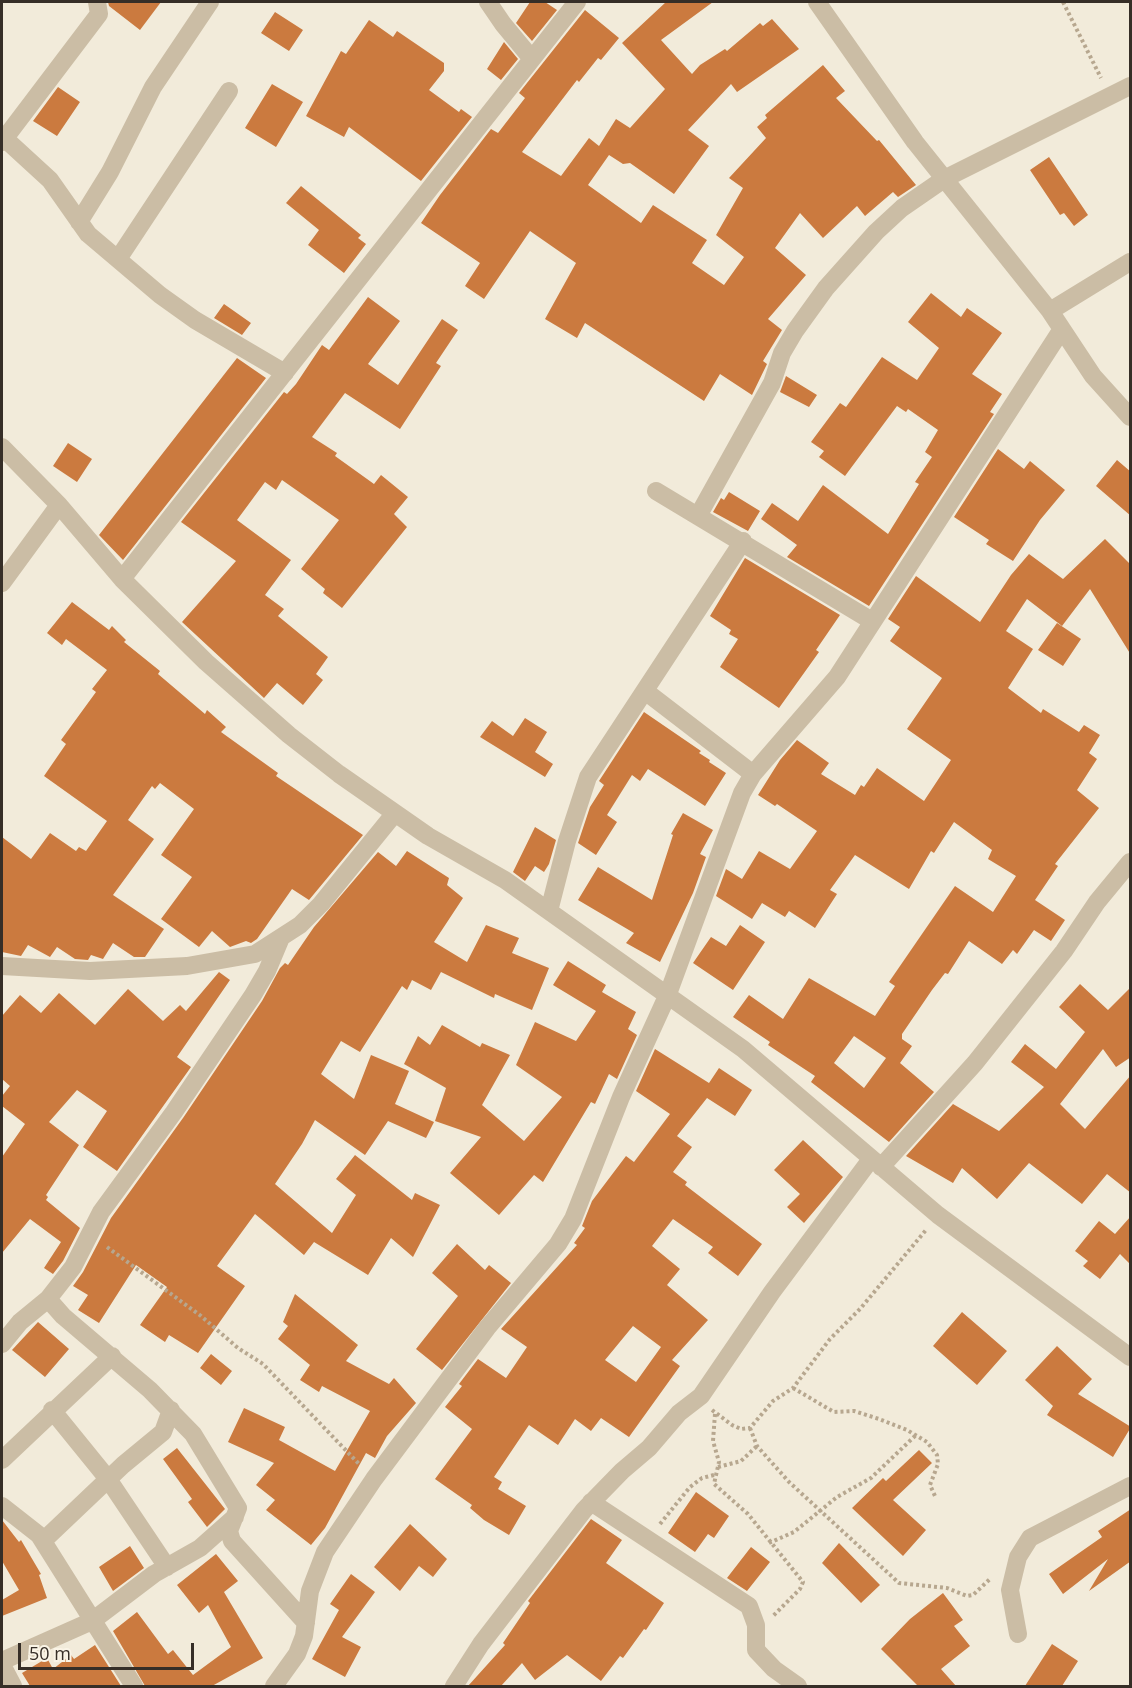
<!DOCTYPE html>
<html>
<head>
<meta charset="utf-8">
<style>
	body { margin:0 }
	#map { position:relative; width:1132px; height:1688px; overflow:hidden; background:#f2ebda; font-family:"Open Sans",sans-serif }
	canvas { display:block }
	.frame { position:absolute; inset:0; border:3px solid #362e27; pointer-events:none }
	.scale { position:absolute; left:18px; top:1643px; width:176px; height:27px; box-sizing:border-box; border:3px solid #362e27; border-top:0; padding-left:8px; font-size:18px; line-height:21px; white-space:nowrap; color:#362e27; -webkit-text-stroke:4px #faf4e6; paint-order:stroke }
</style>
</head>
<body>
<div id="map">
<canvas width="1132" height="1688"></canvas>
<div class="frame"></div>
<div class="scale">50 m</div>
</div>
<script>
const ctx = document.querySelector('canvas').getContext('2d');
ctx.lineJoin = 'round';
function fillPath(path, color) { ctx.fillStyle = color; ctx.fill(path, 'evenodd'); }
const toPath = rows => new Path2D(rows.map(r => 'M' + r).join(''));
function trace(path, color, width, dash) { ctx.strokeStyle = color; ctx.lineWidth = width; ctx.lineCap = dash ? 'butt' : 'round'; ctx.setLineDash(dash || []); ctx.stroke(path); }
fillPath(toPath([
	[108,2,161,2,140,30,109,6],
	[530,2,545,2,557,10,532,41,516,23],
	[666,2,713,2,661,40,692,74,700,65,725,49,727,51,760,23,763,26,772,19,799,49,737,92,731,84,688,130,709,146,674,194,630,163,623,164,609,155,588,185,641,223,653,205,707,240,692,263,724,285,744,257,716,235,743,188,729,178,766,138,757,127,767,118,765,115,823,65,845,91,836,98,877,141,879,140,916,185,898,197,893,192,865,216,857,206,823,238,800,213,775,248,806,275,768,319,782,330,763,361,767,364,752,395,720,374,704,401,585,323,577,338,545,319,576,263,530,231,484,299,465,286,480,263,421,223,440,195,491,129,498,133,525,98,519,93,585,10,619,38,601,60,598,58,579,82,577,80,522,152,561,176,589,138,599,146,616,119,630,128,665,89,622,43],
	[275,12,303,30,289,51,261,33],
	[369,20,393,37,397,31,444,63,444,71,429,90,459,112,461,109,472,117,421,181,349,127,344,137,306,116,341,51,346,54],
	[504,42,518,59,501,80,487,69],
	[272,84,303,102,276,147,245,128],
	[58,87,80,102,57,136,33,121],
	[1049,157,1088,215,1074,226,1064,213,1060,215,1030,170],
	[301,186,361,235,358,238,366,244,344,273,308,245,319,230,286,203],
	[931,293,961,317,967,308,1002,333,972,374,1002,394,990,412,994,414,869,606,787,557,797,545,761,519,772,503,798,521,823,485,888,534,919,484,915,482,932,457,925,452,938,430,908,409,906,412,897,406,845,476,819,457,824,451,811,442,840,403,846,407,882,357,917,380,939,348,908,322],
	[368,297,400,321,368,364,398,385,442,319,458,330,436,363,441,366,400,429,345,393,312,437,337,453,335,456,374,484,381,475,408,497,394,514,407,527,342,608,323,593,325,589,301,569,339,520,282,480,276,490,265,482,237,520,291,560,265,595,284,609,278,616,328,657,316,674,323,680,303,705,277,683,264,698,182,622,236,561,181,522,284,392,287,394,296,384,322,345,329,350],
	[224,304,251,323,242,335,214,318],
	[237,358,266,378,123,560,99,535],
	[786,376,817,395,809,407,780,392],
	[68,443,92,459,77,482,53,466],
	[998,449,1024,469,1030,461,1065,490,1040,520,1013,561,986,544,989,540,954,517],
	[1117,460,1131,472,1131,516,1096,486],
	[729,492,760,511,748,531,713,512,721,498,724,500],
	[1105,539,1131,565,1131,655,1090,589,1062,626,1027,599,1006,631,1033,649,1008,688,1041,713,1043,709,1079,732,1084,725,1100,735,1089,753,1097,759,1077,790,1099,808,1055,864,1058,866,1035,900,1065,920,1051,941,1034,930,1017,954,1013,950,1002,964,969,941,948,974,945,973,932,990,902,1034,902,1039,912,1046,900,1063,934,1092,889,1142,811,1082,815,1076,768,1045,770,1042,733,1017,749,995,783,1019,809,978,875,1016,895,986,889,982,955,886,993,912,1016,876,988,859,992,850,954,822,934,853,931,851,909,889,855,855,830,890,837,894,815,928,789,911,785,917,762,903,752,919,716,896,726,869,742,879,759,851,790,869,817,831,777,804,775,806,758,795,780,760,797,740,829,763,821,774,855,795,861,785,864,787,877,768,924,801,951,760,907,729,942,678,890,641,900,627,888,619,916,576,980,622,1011,575,1029,554,1063,579],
	[854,1036,886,1058,864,1088,834,1063],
	[745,558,840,615,816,650,819,652,779,708,720,667,738,639,729,634,731,630,710,616],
	[72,602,109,630,112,626,126,640,124,642,160,671,158,674,205,714,207,710,226,727,221,732,278,773,276,776,363,835,309,900,292,889,257,939,251,943,246,941,230,947,212,931,199,947,161,919,192,877,161,855,194,809,160,783,155,789,152,786,128,820,154,839,113,895,164,929,145,957,134,957,113,943,103,959,91,955,88,960,75,959,57,947,50,957,28,945,21,956,2,952,2,837,31,859,50,833,76,851,79,847,86,851,107,821,44,776,66,744,61,740,96,692,92,689,107,670,66,639,62,645,47,633],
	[1057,623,1081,639,1063,666,1038,650],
	[644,712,701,751,699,753,710,760,709,762,726,773,705,806,648,769,640,781,632,775,607,815,617,822,596,855,578,843,590,807,604,785,599,781],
	[525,718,547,732,535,752,553,764,545,777,480,737,492,721,513,736],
	[683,813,713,830,700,854,706,857,693,893,660,962,626,943,634,933,578,900,598,867,652,900,673,835,671,834],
	[535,827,556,840,549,864,544,872,535,866,525,881,513,872],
	[407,851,449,878,447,885,463,898,434,942,467,962,486,925,519,938,512,953,549,968,532,1010,495,994,494,998,441,972,431,990,412,980,407,990,402,986,360,1052,341,1041,321,1074,354,1099,371,1055,409,1071,395,1104,434,1122,426,1138,388,1121,365,1155,315,1120,302,1144,275,1184,332,1233,356,1195,336,1179,355,1155,412,1200,415,1193,440,1205,413,1257,391,1238,368,1275,314,1242,304,1255,255,1214,217,1266,245,1286,198,1353,169,1335,165,1342,140,1325,167,1287,136,1265,99,1323,78,1310,88,1295,73,1286,83,1272,111,1218,183,1118,262,1001,280,968,285,963,288,965,314,927,378,852,396,866],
	[740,925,765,942,733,990,693,963,711,937,726,946],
	[568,961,606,985,602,992,636,1012,628,1029,637,1035,617,1079,609,1074,595,1104,591,1102,543,1182,534,1175,499,1215,450,1173,481,1137,435,1121,446,1088,404,1064,418,1036,430,1045,442,1025,480,1047,482,1043,510,1055,482,1105,524,1141,562,1097,516,1065,535,1022,576,1041,596,1011,553,985],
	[219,972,230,980,177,1057,191,1067,117,1171,83,1147,107,1111,77,1090,49,1122,79,1145,46,1195,48,1197,46,1200,80,1228,63,1261,53,1274,44,1268,61,1242,30,1219,2,1253,2,1157,25,1124,2,1106,2,1096,10,1086,2,1079,2,1016,20,995,41,1013,59,993,95,1025,128,989,163,1021,180,1005,186,1011],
	[1080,984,1108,1010,1131,987,1131,1057,1116,1067,1103,1049,1060,1104,1085,1129,1131,1075,1131,1193,1107,1174,1082,1204,1029,1163,997,1199,962,1168,953,1183,906,1156,953,1104,999,1131,1044,1087,1011,1062,1025,1044,1056,1069,1085,1032,1059,1007],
	[655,1049,709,1083,719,1068,752,1090,735,1116,707,1098,677,1136,692,1147,673,1172,687,1182,685,1185,762,1244,738,1276,708,1253,713,1247,673,1219,652,1246,680,1269,667,1285,708,1320,672,1360,680,1366,629,1437,601,1418,591,1431,575,1419,558,1445,529,1425,494,1477,502,1482,498,1489,526,1506,509,1535,484,1520,470,1508,472,1505,435,1479,472,1429,445,1407,462,1386,459,1384,478,1359,506,1378,527,1347,501,1329,577,1245,574,1243,585,1228,582,1226,592,1201,626,1156,634,1162,670,1114,636,1091],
	[633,1326,661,1347,636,1382,605,1360],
	[803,1140,843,1177,804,1223,787,1207,800,1194,774,1170],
	[1131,1216,1131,1265,1120,1254,1100,1279,1083,1266,1088,1261,1075,1251,1099,1221,1115,1234],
	[457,1244,485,1270,489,1265,511,1283,442,1370,416,1349,458,1296,432,1273],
	[295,1294,358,1345,346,1361,389,1384,394,1378,416,1403,387,1436,375,1458,366,1453,325,1528,311,1545,266,1510,275,1500,256,1485,274,1463,228,1442,244,1408,285,1427,279,1440,335,1471,370,1411,322,1386,319,1392,300,1380,310,1365,278,1339,288,1326,283,1322],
	[962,1312,1007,1351,977,1385,933,1346],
	[38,1322,69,1349,45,1377,12,1350],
	[1057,1346,1092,1379,1078,1394,1131,1427,1113,1457,1047,1415,1053,1406,1025,1380],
	[211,1354,232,1371,221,1385,200,1368],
	[177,1448,225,1509,207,1527,188,1502,192,1499,163,1459],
	[919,1450,932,1463,893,1500,926,1530,903,1556,852,1508,883,1478,886,1481],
	[696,1492,729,1516,714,1538,708,1534,695,1552,668,1533],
	[1131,1509,1131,1561,1089,1591,1108,1559,1063,1594,1049,1574,1102,1537,1098,1531],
	[591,1519,622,1540,606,1563,664,1603,646,1630,644,1629,623,1658,620,1656,601,1681,567,1655,535,1680,522,1663,501,1686,468,1686,505,1645,503,1643,530,1603,528,1601],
	[2,1520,19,1542,21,1540,41,1574,39,1575,47,1598,2,1616,2,1600,19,1590,2,1561],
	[410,1524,447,1559,433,1577,419,1566,400,1591,374,1567],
	[839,1543,880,1585,861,1603,822,1563],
	[130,1546,144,1568,113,1591,99,1567],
	[751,1547,770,1562,747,1591,727,1578],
	[216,1554,238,1581,224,1592,263,1658,212,1686,145,1686,113,1631,137,1612,168,1654,173,1650,193,1675,231,1647,208,1605,199,1613,177,1585],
	[351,1574,375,1592,342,1637,361,1647,345,1677,312,1659,339,1610,330,1604],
	[943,1593,963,1620,954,1626,970,1646,941,1669,956,1686,918,1686,881,1649,910,1619],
	[1052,1644,1078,1661,1062,1686,1025,1686],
	[95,1645,121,1686,30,1686,22,1673,47,1658,53,1669,71,1655,74,1659]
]), '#cb7a3f');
trace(toPath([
	[1063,2,1101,78],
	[107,1247,201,1316,238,1348,263,1364,359,1464],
	[793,1388,834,1412,854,1411,879,1419,907,1430,927,1442,937,1455,938,1464,930,1485,935,1496],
	[712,1410,732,1425,741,1429,750,1428,773,1401,793,1388,830,1339,860,1309,926,1230],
	[715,1414,713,1441,719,1462,714,1484,748,1514,803,1582,800,1589,773,1616],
	[750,1428,757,1446,789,1482,899,1583,947,1588,967,1596,973,1595,991,1578],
	[718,1467,741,1461,757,1446],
	[660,1524,690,1487,702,1478,714,1475],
	[769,1543,794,1532,837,1497,871,1478,916,1435]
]), '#b7a78f', 4, [3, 3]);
trace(toPath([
	[488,2,503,24,532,59],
	[817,2,915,142,1050,311,1093,376,1130,417],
	[2,136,50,180,88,234,160,295,195,320,285,373],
	[2,142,99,14,97,2],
	[79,222,110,172,153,87,210,2],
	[118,259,229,91],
	[1050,311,1130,262],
	[2,447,59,505,122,579,206,662,289,735,339,774,428,836,505,880,743,1049,938,1215,1130,1357],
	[656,491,872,621],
	[698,516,772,383,782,353,795,331,826,288,876,232,902,208,944,179,1130,86],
	[122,579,577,2],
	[2,583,59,505],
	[645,691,753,774],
	[549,911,567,841,588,777,743,541],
	[2,966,90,971,187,966,255,954,300,925,321,904,395,813],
	[881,1167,975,1063,1064,951,1097,902,1130,862],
	[48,1299,63,1316,150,1390,193,1434,238,1508,229,1531,232,1541,306,1623],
	[2,1344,20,1322,48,1299,73,1267,101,1212,174,1112,253,995,267,971,280,940],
	[52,1410,108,1479,167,1567],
	[2,1460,112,1356],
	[591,1502,749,1606,756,1625,756,1650,774,1669,798,1686],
	[2,1506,39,1535,134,1686],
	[43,1541,123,1465,163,1432,171,1410],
	[1018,1634,1010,1590,1018,1557,1030,1538,1130,1486],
	[2,1661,92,1621,154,1574,200,1548,235,1517],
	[2,1665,13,1686],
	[274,1686,297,1654,304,1636,310,1591,325,1552,374,1479,439,1392,487,1328,558,1244,573,1219,621,1097,668,994,742,793,753,774,837,677,1062,329],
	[454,1686,481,1644,584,1510,622,1471,649,1448,679,1413,701,1396,772,1292,871,1159]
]), '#cbbda5', 18);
</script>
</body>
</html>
